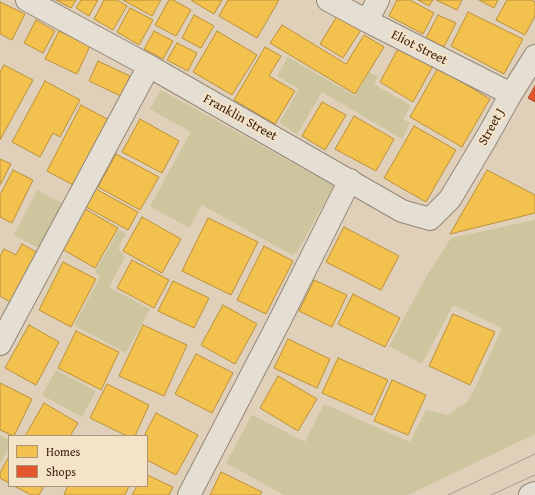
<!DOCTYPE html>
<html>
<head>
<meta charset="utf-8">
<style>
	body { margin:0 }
	#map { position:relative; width:535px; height:495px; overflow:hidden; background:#e0d0b9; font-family:"Gentium Book Plus",serif }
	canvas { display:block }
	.legend { position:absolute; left:8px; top:435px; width:140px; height:52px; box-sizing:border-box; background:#f5e3c8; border:1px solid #a9947e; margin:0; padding:5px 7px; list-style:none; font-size:12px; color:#361d10 }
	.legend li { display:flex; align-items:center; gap:8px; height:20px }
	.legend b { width:20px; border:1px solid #a9947e }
</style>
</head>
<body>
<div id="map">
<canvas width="535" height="495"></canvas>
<ul class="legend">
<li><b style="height:11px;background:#f2c14e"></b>Homes</li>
<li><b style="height:11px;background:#e4572e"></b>Shops</li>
</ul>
</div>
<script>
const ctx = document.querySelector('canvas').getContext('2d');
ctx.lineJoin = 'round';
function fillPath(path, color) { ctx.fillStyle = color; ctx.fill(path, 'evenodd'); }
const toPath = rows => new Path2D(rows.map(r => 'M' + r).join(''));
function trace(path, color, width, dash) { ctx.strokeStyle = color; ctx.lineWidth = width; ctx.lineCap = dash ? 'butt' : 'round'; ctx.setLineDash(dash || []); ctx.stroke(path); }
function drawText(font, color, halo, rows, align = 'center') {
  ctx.font = font + ' "Gentium Book Plus",serif'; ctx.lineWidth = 4; ctx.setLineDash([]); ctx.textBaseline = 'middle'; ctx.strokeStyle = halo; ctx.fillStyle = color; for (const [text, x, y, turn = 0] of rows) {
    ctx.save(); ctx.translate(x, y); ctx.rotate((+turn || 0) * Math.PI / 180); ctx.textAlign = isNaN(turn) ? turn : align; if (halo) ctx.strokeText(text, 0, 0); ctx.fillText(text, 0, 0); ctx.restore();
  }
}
fillPath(toPath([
	[288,57,355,96,369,72,378,77,374,84,411,106,403,119,410,123,402,139,322,92,297,134,279,123,299,89,277,76],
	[161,90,334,186,297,252,292,255,202,205,189,228,150,206,191,132,150,109],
	[37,190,63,204,40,249,14,235],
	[535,220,535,434,408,495,284,495,226,463,252,415,305,442,324,404,410,442,426,410,448,415,467,402,474,390,502,328,453,305,422,364,389,346,426,277,451,238],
	[119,230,126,234,118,248,125,257,109,287,150,309,126,353,74,325,100,277,95,271],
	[56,370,96,391,82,417,42,395],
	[0,435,9,440,9,448,0,464]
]), '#ccc59e');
const homes = toPath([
	[56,0,76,0,71,8,56,0],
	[81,0,98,0,89,16,76,8,81,0],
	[104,0,117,0,127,6,113,30,94,19,104,0],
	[123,0,161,0,152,16,123,0],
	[169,0,173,0,191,10,176,36,155,25,169,0],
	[192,0,222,0,214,14,192,1,192,0],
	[228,0,279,0,257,38,219,16,228,0],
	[397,0,410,0,434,13,423,34,389,16,397,0],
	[418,0,433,0,429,6,418,0],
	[436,0,462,0,457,10,436,0],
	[479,0,498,0,494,8,479,0],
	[507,0,532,0,535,2,535,16,525,35,496,20,507,0],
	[0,2,25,14,12,40,0,34,0,2],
	[130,8,153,20,139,45,117,32,130,8],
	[468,12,523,39,504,74,451,46,468,12],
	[194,15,214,26,201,48,182,38,194,15],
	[438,15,456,23,444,47,426,38,438,15],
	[337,16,361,30,343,58,320,44,337,16],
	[36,20,55,31,43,53,24,43,36,20],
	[282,25,346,64,364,35,384,47,355,94,270,43,282,25],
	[59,31,90,46,77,74,45,59,59,31],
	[154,31,173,41,163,59,144,49,154,31],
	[217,31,257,55,232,95,193,72,217,31],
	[177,43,197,53,188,71,167,60,177,43],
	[265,47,281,56,269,76,295,91,275,124,234,100,265,47],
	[399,47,433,66,413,102,380,82,399,47],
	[98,61,130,76,121,96,89,81,98,61],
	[4,65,33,80,0,140,0,72,4,65],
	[438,68,490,99,462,147,410,117,438,68],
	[45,81,80,100,60,137,53,133,40,157,12,142,45,81],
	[322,102,346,115,325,150,302,136,322,102],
	[81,105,109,120,75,186,47,171,81,105],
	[354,116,394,139,376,171,335,149,354,116],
	[140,119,179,141,162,173,122,152,140,119],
	[414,126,456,150,426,202,384,178,414,126],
	[116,154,159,177,140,210,98,187,116,154],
	[0,159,11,164,0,185,0,159],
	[13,170,33,180,12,223,0,217,0,195,13,170],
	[487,170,535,195,535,213,450,234,487,170],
	[96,189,138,212,128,230,86,207,96,189],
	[85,209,118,228,95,268,62,249,85,209],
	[142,217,181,239,162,273,123,251,142,217],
	[208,218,258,242,231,295,182,271,208,218],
	[344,227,399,256,381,290,326,262,344,227],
	[22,244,38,253,12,303,0,296,0,256,4,249,16,255,22,244],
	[264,246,293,261,266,314,237,300,264,246],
	[132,260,169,280,154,308,117,288,132,260],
	[63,262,96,279,71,327,39,310,63,262],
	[314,280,347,295,332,327,299,311,314,280],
	[173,281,209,298,194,328,158,311,173,281],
	[353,294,400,318,385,347,338,324,353,294],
	[223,305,257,324,235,364,201,345,223,305],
	[453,314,495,332,470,385,429,366,453,314],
	[29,325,59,342,36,385,5,368,29,325],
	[143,325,187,345,164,396,119,376,143,325],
	[76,331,119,352,101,390,58,368,76,331],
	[288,339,330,359,317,388,274,368,288,339],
	[196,354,233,373,212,413,175,394,196,354],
	[338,358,388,380,372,415,322,393,338,358],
	[278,376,317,399,298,431,260,408,278,376],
	[392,380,426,395,408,435,374,421,392,380],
	[0,383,32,399,14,436,0,430,0,383],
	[107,384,149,405,135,436,127,436,90,418,107,384],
	[44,403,78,423,70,436,25,436,44,403],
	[156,413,198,435,176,475,147,460,147,436,144,436,156,413],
	[9,456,9,483,0,478,0,473,9,456],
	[221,472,262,492,260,495,210,495,221,472],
	[147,475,173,487,169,495,132,495,137,486,147,486,147,475],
	[14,486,44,486,39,495,31,495,14,486],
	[68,486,129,486,125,495,66,495,64,494,68,486]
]);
fillPath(homes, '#f2c14e');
trace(homes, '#ba903b', 1);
const shops = toPath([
	[535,86,535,102,528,98,535,86]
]);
fillPath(shops, '#e4572e');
trace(shops, '#b04625', 1);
const minor = toPath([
	[27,0,149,66,402,211,430,219,450,199,487,137,511,94,535,56],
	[328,0,367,21,511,94],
	[367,21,378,0],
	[0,344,149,66],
	[189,495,279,322,350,180],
	[530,495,535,493]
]);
trace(minor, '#948779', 24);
trace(minor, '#e5ded2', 22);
trace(toPath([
	[448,495,535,454],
	[491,495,535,475]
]), '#a59d93', 1);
drawText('13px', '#361d10', '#f5e3c8', [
	["Eliot Street",419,48,27],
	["Franklin Street",240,118,29],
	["Street J",492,127,-61]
]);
</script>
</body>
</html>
